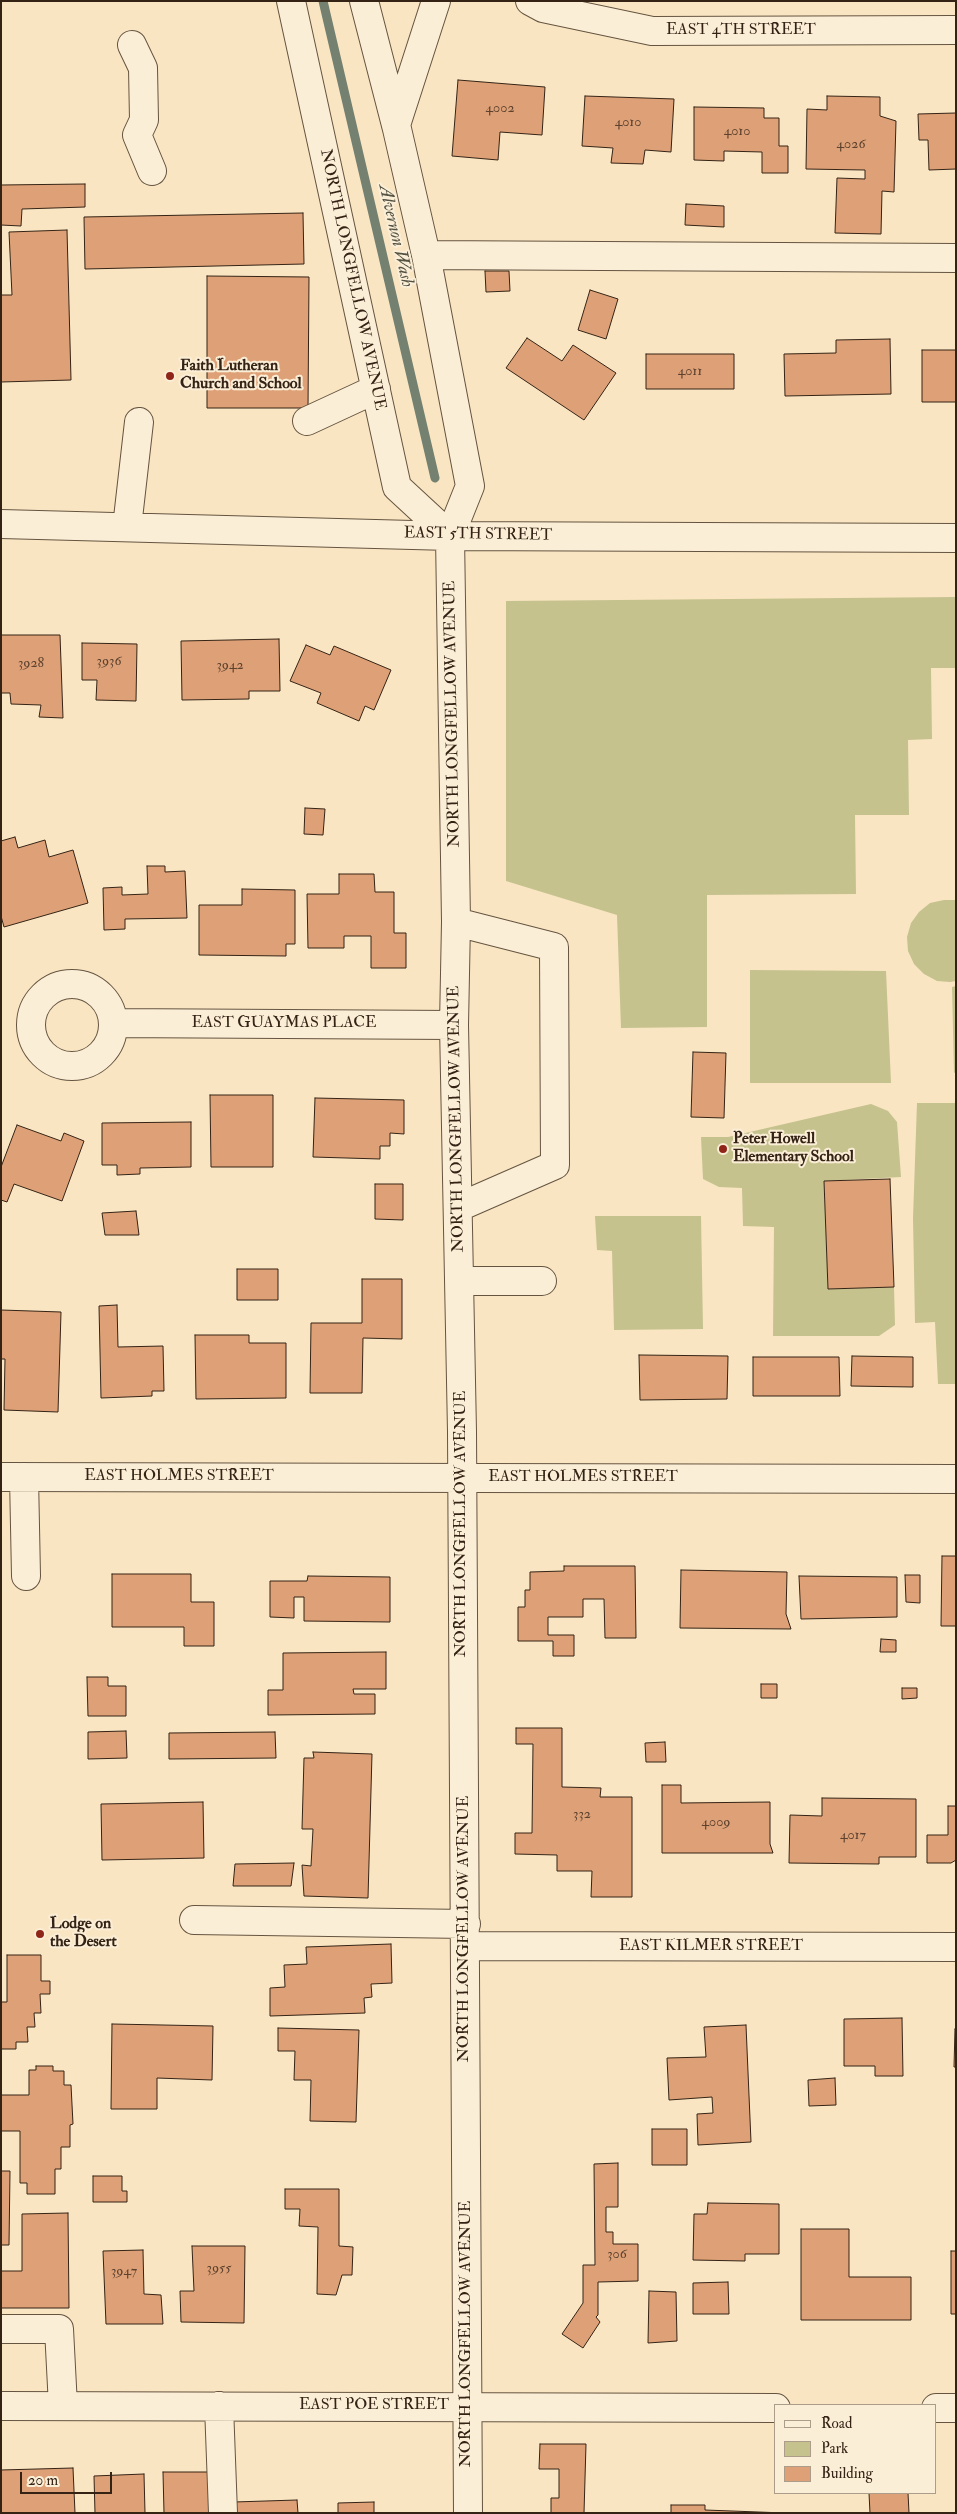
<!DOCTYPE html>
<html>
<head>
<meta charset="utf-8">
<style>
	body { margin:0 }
	#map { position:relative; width:957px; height:2514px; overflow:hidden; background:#f9e5c2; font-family:"IM FELL Double Pica",serif }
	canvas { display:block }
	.frame { position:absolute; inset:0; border:2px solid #342315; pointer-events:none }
	.legend { position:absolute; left:774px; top:2404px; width:162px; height:90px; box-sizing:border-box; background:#fbeed7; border:1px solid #ab9d89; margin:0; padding:6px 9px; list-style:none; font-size:15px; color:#342315 }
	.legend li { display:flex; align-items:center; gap:10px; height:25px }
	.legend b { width:25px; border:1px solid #ab9d89 }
	.scale { position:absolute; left:20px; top:2472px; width:92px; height:22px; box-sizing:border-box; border:2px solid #342315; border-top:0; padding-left:6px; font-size:15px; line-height:18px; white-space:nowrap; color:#342315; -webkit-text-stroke:4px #fbeed7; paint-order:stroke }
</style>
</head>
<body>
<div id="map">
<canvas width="957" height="2514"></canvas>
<div class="frame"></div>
<ul class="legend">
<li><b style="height:6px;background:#fbeed7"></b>Road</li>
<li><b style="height:14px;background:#c5c28e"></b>Park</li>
<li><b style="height:14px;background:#dea177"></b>Building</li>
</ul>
<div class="scale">20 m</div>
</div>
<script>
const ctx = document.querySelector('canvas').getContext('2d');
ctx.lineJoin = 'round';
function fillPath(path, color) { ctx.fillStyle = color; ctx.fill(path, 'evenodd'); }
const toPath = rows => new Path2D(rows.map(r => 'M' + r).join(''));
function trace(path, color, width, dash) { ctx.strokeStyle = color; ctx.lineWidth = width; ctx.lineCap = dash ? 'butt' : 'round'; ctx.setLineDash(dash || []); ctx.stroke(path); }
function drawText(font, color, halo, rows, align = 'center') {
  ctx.font = font + ' "IM FELL Double Pica",serif'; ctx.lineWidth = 4; ctx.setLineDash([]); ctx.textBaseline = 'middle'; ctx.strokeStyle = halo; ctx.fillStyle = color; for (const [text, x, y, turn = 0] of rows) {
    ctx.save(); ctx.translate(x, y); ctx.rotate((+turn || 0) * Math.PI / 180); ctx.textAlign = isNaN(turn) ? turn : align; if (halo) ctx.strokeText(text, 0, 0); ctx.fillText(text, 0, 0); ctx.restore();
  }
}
fillPath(toPath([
	[956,597,956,668,931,668,932,739,908,740,909,815,855,815,856,894,707,895,707,1027,621,1028,617,915,506,881,506,601],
	[944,900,956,900,956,981,950,982,937,981,924,974,914,964,908,951,907,937,911,923,919,912,930,903],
	[750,970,886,971,891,1083,750,1083],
	[956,986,956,1072,954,1073,952,987],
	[917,1103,956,1103,956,1384,938,1384,935,1322,915,1323,913,1218],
	[871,1104,888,1111,897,1122,901,1177,824,1181,828,1289,894,1287,895,1325,879,1336,773,1336,774,1227,743,1226,742,1188,719,1187,703,1179,701,1137,728,1137],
	[595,1216,701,1216,703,1329,614,1330,612,1251,597,1250]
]), '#c5c28e');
trace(toPath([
	[323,1,435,478]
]), '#748170', 9);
const building = toPath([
	[458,80,545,87,542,135,500,132,498,160,452,156,458,80],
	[585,96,674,99,671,152,645,150,643,164,611,163,613,148,582,146,585,96],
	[827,96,880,97,880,116,896,121,894,192,882,191,881,234,835,233,837,178,865,179,865,170,806,169,807,109,827,110,827,96],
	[694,107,764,108,764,118,779,118,779,146,788,146,788,173,762,173,762,152,724,151,724,161,694,160,694,107],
	[956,113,956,169,929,170,928,140,919,140,918,114,956,113],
	[85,184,85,207,22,209,21,226,1,225,1,185,85,184],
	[686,204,724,206,724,227,685,225,686,204],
	[303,213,304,264,85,269,84,217,303,213],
	[67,230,71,380,1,382,1,295,12,295,9,232,67,230],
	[485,271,509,271,510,291,486,292,485,271],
	[207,276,309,277,308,408,207,408,207,276],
	[590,290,618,299,606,339,578,330,590,290],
	[527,338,562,361,573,345,616,373,584,420,506,368,527,338],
	[890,339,891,394,785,396,784,354,836,353,836,340,890,339],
	[922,350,956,350,956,402,922,402,922,350],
	[646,354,734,354,734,389,646,389,646,354],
	[1,635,60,635,63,718,39,717,41,705,11,704,10,693,1,693,1,635],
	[279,639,280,691,249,691,249,699,182,700,181,641,279,639],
	[82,643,137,644,136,701,96,700,97,680,82,680,82,643],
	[306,645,330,655,334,646,391,670,374,710,365,706,359,721,317,703,321,693,290,681,306,645],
	[305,808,325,809,323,835,304,834,305,808],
	[15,837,18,848,45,840,49,857,73,850,88,903,4,927,1,916,1,841,15,837],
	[147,866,165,866,165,872,185,871,187,918,125,919,125,929,104,930,103,888,122,887,122,895,148,894,147,866],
	[339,874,374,874,375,892,394,892,394,933,406,933,406,968,371,968,371,936,344,936,344,948,308,948,307,894,339,894,339,874],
	[242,889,295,890,295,944,286,944,286,956,199,955,199,905,242,905,242,889],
	[693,1052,726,1053,724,1118,691,1117,693,1052],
	[210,1095,273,1095,273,1167,211,1167,210,1095],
	[315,1098,404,1100,404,1134,390,1133,390,1146,380,1146,380,1159,313,1157,315,1098],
	[191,1122,191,1167,140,1168,140,1174,117,1175,117,1165,102,1165,102,1123,191,1122],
	[17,1125,61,1141,64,1133,84,1141,62,1201,14,1184,7,1202,1,1200,1,1167,17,1125],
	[890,1179,894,1287,828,1289,824,1181,890,1179],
	[375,1184,403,1184,403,1220,375,1219,375,1184],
	[136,1211,139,1235,105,1235,102,1213,136,1211],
	[237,1269,278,1269,278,1300,237,1300,237,1269],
	[362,1279,402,1279,402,1339,363,1338,362,1393,310,1393,311,1323,362,1323,362,1279],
	[117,1305,118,1347,163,1346,164,1391,152,1391,152,1396,101,1398,99,1306,117,1305],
	[1,1310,61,1312,58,1412,4,1410,5,1359,1,1359,1,1310],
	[195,1335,249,1335,249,1343,286,1343,286,1398,196,1399,195,1335],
	[639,1355,728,1356,727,1399,640,1400,639,1355],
	[852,1356,913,1357,913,1387,851,1386,852,1356],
	[753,1357,839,1357,840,1396,753,1396,753,1357],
	[942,1556,956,1556,956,1626,941,1626,942,1556],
	[564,1566,635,1566,636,1638,605,1638,604,1599,583,1599,583,1617,548,1617,548,1635,574,1635,574,1656,553,1656,553,1641,518,1641,518,1607,525,1607,525,1590,530,1590,530,1572,564,1571,564,1566],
	[681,1570,787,1572,786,1614,791,1629,680,1628,681,1570],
	[112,1574,191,1574,191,1602,214,1602,214,1646,184,1646,184,1627,112,1627,112,1574],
	[905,1575,920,1575,920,1603,906,1602,905,1575],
	[308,1576,390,1577,390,1622,304,1621,304,1597,294,1597,294,1618,270,1617,270,1581,307,1581,308,1576],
	[799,1576,897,1577,897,1617,801,1619,799,1576],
	[881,1639,896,1640,896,1652,880,1652,881,1639],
	[386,1652,386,1689,353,1689,354,1694,375,1694,375,1714,268,1715,268,1690,283,1690,283,1653,386,1652],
	[87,1677,108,1677,108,1686,126,1686,126,1716,88,1716,87,1677],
	[761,1684,777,1684,777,1698,761,1698,761,1684],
	[902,1688,917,1688,917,1698,902,1699,902,1688],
	[516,1728,562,1728,562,1787,601,1788,600,1797,632,1797,632,1897,591,1897,592,1871,557,1871,557,1855,515,1854,515,1833,532,1833,533,1744,516,1744,516,1728],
	[126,1731,127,1758,88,1759,88,1732,126,1731],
	[275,1732,276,1758,169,1759,169,1733,275,1732],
	[665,1742,666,1762,646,1762,645,1743,665,1742],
	[313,1752,372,1754,368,1898,304,1896,302,1865,311,1866,313,1829,302,1829,304,1758,314,1758,313,1752],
	[662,1785,681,1785,681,1803,770,1802,770,1844,773,1853,662,1853,662,1785],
	[822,1798,916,1799,916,1857,879,1857,879,1864,789,1863,790,1815,822,1816,822,1798],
	[203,1802,204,1858,102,1860,101,1804,203,1802],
	[948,1806,956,1806,956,1860,951,1863,927,1863,927,1835,948,1835,948,1806],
	[294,1863,291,1886,233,1886,235,1864,294,1863],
	[391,1944,392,1983,371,1984,372,1997,364,1998,365,2013,270,2016,270,1988,285,1987,284,1965,307,1964,306,1947,391,1944],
	[7,1955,41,1955,41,1981,50,1981,50,1994,40,1994,41,2013,34,2013,35,2027,27,2027,28,2042,16,2042,16,2049,1,2049,1,2002,7,2002,7,1955],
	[902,2018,903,2076,875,2076,875,2066,844,2066,844,2019,902,2018],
	[112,2024,213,2026,212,2080,157,2078,157,2109,111,2109,112,2024],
	[746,2025,751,2142,698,2145,697,2114,713,2113,712,2097,669,2100,667,2058,706,2057,704,2027,746,2025],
	[278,2028,359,2030,356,2122,310,2121,311,2080,294,2080,295,2051,278,2051,278,2028],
	[955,2029,956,2029,956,2067,954,2067,955,2029],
	[36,2066,53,2066,53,2071,64,2071,64,2085,71,2085,73,2124,70,2125,70,2147,61,2147,61,2169,55,2169,55,2194,27,2194,27,2183,20,2183,20,2131,1,2131,1,2095,29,2095,29,2070,36,2070,36,2066],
	[835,2078,836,2105,809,2106,808,2080,835,2078],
	[652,2129,687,2129,687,2165,652,2165,652,2129],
	[618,2163,618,2207,606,2207,606,2232,613,2232,613,2244,638,2244,638,2281,598,2282,598,2315,596,2317,600,2322,583,2348,562,2334,583,2303,583,2265,595,2265,594,2164,618,2163],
	[1,2171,10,2171,9,2245,1,2245,1,2171],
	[93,2176,122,2176,122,2191,127,2191,127,2202,93,2202,93,2176],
	[285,2189,339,2189,339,2246,353,2247,352,2275,342,2275,336,2295,317,2294,318,2227,299,2226,300,2209,285,2209,285,2189],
	[708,2203,779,2204,779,2254,745,2254,745,2261,693,2260,694,2214,707,2214,708,2203],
	[68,2213,69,2308,1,2308,1,2271,22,2271,22,2214,68,2213],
	[801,2229,849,2229,849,2277,911,2277,911,2320,801,2320,801,2229],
	[192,2246,245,2246,244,2323,181,2322,180,2291,194,2291,192,2246],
	[143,2250,144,2294,161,2295,163,2324,106,2324,103,2251,143,2250],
	[951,2251,956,2251,956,2314,951,2314,951,2251],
	[728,2282,729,2314,693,2314,693,2283,728,2282],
	[649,2291,676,2292,677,2341,648,2343,649,2291],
	[540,2444,586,2444,584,2513,551,2513,551,2498,559,2498,559,2469,539,2469,540,2444],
	[73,2468,75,2513,1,2513,1,2470,73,2468],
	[163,2472,216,2472,216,2513,164,2513,163,2472],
	[144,2474,145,2513,95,2513,94,2476,144,2474],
	[869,2493,908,2493,909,2513,870,2513,869,2493],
	[297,2500,298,2513,235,2513,234,2502,297,2500],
	[374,2502,374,2513,338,2513,338,2503,374,2502],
	[671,2505,705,2505,705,2510,785,2513,671,2513,671,2505]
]);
fillPath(building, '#dea177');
trace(building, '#342315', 1);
const minor = toPath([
	[291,1,397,487,450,536],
	[364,1,397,129,426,255,470,486,450,536,456,922,454,1025,462,1432,468,2513],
	[530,1,543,8,652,31,956,30],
	[132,45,143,68,144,120,137,135,152,171],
	[396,125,436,1],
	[426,255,956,258],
	[307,421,376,389],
	[1,524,450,536,956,538],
	[127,527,139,422],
	[456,922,554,947,555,1165,459,1207],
	'31 1025a41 41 0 1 1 82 0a41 41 0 1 1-82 0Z',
	[113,1023,454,1025],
	[460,1281,542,1281],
	[1,1477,956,1479],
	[24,1477,26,1576],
	[194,1920,466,1924],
	[466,1946,956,1947],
	[1,2329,59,2329,63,2406],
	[1,2406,776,2408],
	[219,2406,223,2513],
	[936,2408,956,2408]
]);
trace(minor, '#655440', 30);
trace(minor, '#fbeed7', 28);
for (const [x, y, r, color] of [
	[170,376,5,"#8f2418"],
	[723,1149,5,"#8f2418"],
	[40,1934,5,"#8f2418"]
]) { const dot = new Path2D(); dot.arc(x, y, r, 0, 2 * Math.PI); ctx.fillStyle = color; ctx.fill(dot); trace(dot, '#fbeed7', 2); }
drawText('14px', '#5e422e', null, [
	["4002",500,109],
	["4010",628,123],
	["4010",737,132],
	["4026",851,145],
	["4011",690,372],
	["3936",109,662],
	["3928",31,664],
	["3942",230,666],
	["332",582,1815],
	["4009",716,1823],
	["4017",853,1836],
	["306",617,2255],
	["3955",219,2269],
	["3947",124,2272]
]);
drawText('16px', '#342315', '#fbeed7', [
	["EAST 4TH STREET",741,31],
	["NORTH LONGFELLOW AVENUE",352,280,78],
	["EAST 5TH STREET",478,535,1],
	["NORTH LONGFELLOW AVENUE",453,714,-91],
	["EAST GUAYMAS PLACE",284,1024],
	["NORTH LONGFELLOW AVENUE",457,1119,-91],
	["EAST HOLMES STREET",179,1477],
	["EAST HOLMES STREET",583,1478],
	["NORTH LONGFELLOW AVENUE",462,1524,-90],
	["NORTH LONGFELLOW AVENUE",465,1929,-90],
	["EAST KILMER STREET",711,1947],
	["NORTH LONGFELLOW AVENUE",467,2334,-90],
	["EAST POE STREET",374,2406]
]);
drawText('bold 16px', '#342315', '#fbeed7', [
	["Faith Lutheran",180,367],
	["Church and School",180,385],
	["Peter Howell",733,1140],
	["Elementary School",733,1158],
	["Lodge on",50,1925],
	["the Desert",50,1943]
], 'left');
drawText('italic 18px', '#545242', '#fbeed7', [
	["Alvernon Wash",395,236,77]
]);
</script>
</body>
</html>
